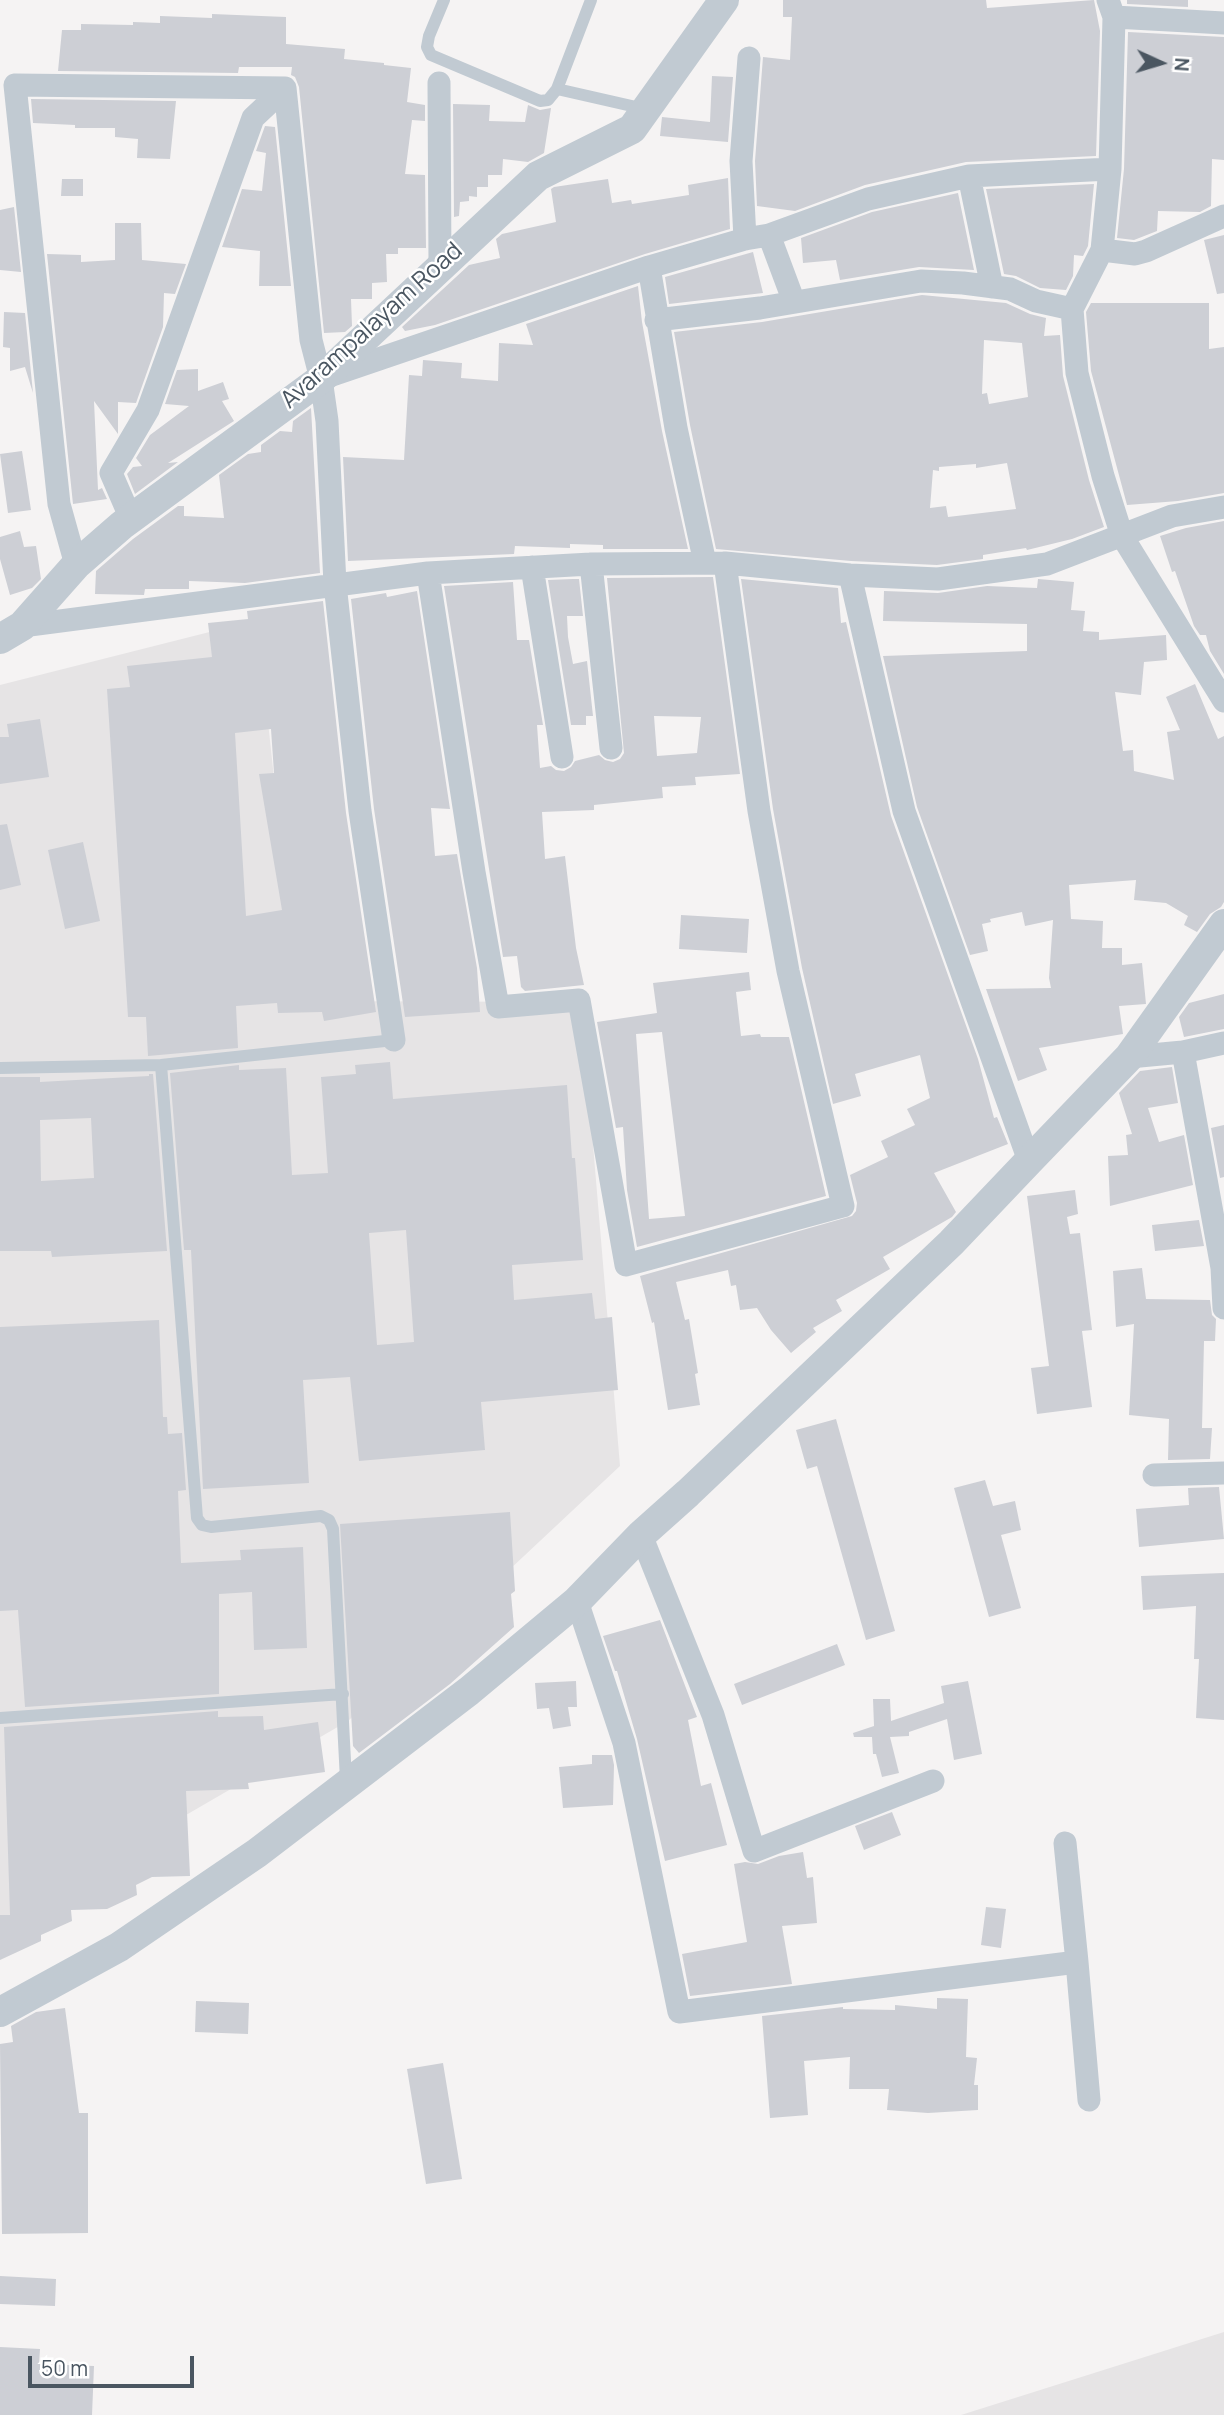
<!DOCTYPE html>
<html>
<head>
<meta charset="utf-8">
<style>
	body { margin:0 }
	#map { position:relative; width:1224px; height:2415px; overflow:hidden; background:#f5f3f3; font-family:Manrope,sans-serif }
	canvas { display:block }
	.north { position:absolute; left:1126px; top:28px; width:70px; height:70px; -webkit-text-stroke:5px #fff; paint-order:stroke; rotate:94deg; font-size:19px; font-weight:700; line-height:28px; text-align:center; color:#4a5661 }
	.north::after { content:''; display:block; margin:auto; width:24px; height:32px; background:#4a5661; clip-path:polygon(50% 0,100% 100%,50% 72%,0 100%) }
	.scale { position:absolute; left:28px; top:2356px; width:166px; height:32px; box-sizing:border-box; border:4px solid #4a5661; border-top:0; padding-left:9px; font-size:21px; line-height:24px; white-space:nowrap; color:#4a5661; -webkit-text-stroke:5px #fff; paint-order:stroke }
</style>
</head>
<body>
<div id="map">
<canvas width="1224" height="2415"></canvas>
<div class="north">N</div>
<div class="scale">50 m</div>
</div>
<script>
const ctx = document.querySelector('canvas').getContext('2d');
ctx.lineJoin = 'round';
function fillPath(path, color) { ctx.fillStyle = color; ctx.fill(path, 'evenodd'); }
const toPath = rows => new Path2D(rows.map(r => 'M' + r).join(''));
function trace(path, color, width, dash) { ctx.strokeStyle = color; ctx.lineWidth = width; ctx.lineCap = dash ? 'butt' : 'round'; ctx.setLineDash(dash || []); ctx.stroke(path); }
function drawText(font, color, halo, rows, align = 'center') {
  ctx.font = font + ' Manrope,sans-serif'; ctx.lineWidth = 5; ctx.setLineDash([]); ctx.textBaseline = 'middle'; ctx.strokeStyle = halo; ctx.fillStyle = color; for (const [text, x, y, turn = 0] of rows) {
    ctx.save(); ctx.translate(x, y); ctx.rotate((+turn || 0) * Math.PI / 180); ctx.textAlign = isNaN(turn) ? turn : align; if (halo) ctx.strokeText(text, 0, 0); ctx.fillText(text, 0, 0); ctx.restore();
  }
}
fillPath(toPath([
	[257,620,298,1001,581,1002,620,1466,348,1721,0,1923,0,685],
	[1224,2332,1224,2415,961,2415]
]), '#e6e4e5');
fillPath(toPath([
	[783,0,986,0,987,8,1094,0,1100,31,1096,156,966,162,865,185,795,211,757,206,755,161,763,57,790,60,792,17,783,17],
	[1127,0,1188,0,1188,7,1127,4],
	[212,14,286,17,286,44,345,49,344,59,384,63,384,65,411,68,407,102,425,105,425,121,412,120,405,174,425,175,426,248,398,248,398,254,386,254,387,282,372,283,372,299,351,299,352,326,345,332,324,333,299,87,295,77,291,75,292,67,239,67,238,73,58,71,62,30,81,30,81,24,133,25,133,22,160,23,160,16,212,18],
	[1128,32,1224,37,1224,160,1212,159,1211,206,1200,212,1158,211,1157,231,1134,240,1117,238,1124,169],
	[712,76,733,77,728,142,660,136,662,117,710,122],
	[31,99,176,101,170,159,137,158,138,139,115,137,115,128,75,128,75,125,33,123],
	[453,104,490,105,489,121,525,122,528,105,540,110,551,108,544,153,528,162,503,159,502,175,488,175,488,187,477,187,477,197,469,196,469,201,460,202,459,216,454,217],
	[265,126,275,127,291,286,259,286,260,251,222,247,242,189,262,191,266,153,256,151],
	[728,178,730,229,645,254,435,325,405,331,402,327,469,265,500,258,496,239,502,234,556,222,551,189,554,187,608,179,612,203,631,200,632,204,689,195,688,185],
	[62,179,83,179,83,196,61,196],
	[1094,184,1088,246,1083,256,1074,255,1073,276,1066,290,1040,288,1016,276,1004,274,986,189],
	[958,193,974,270,919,267,840,280,836,260,803,263,801,238,872,212],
	[14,207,21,272,0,270,0,210],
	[115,223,141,223,142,260,186,264,175,294,164,293,163,327,136,403,118,402,118,434,94,401,98,490,102,488,107,499,73,504,47,254,81,255,81,262,115,260],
	[1224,235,1224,293,1217,294,1204,240],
	[753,252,763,293,669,304,665,277],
	[638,286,642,322,662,431,688,549,603,549,603,545,570,544,570,548,515,546,514,554,348,561,343,457,404,460,409,375,422,376,423,360,462,363,461,378,498,381,499,343,533,345,526,324],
	[922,295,1006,303,1030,314,1046,318,1044,336,1060,335,1063,376,1089,480,1104,527,1072,539,1027,550,1026,548,983,555,983,559,937,565,851,561,716,549,690,425,674,332,762,322],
	[984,340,1022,343,1028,397,989,404,987,393,982,394],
	[1007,463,1016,509,948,517,946,506,930,508,933,470,939,471,939,467,976,464,976,468],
	[1091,303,1209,303,1209,349,1224,347,1224,493,1178,501,1127,505,1091,371,1086,312],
	[4,312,25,313,33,393,25,367,10,371,10,348,3,347],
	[198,369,198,391,223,382,229,399,222,401,234,421,168,463,178,462,135,494,127,474,133,467,142,466,136,458,150,435,189,406,165,404,177,370],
	[311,408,320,573,245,583,189,581,189,589,145,589,144,595,95,594,96,571,133,539,178,506,184,506,184,516,224,518,219,475,248,454,261,452,261,445,280,431,292,432,293,421],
	[22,451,31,510,8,513,0,454],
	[1224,521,1224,674,1210,651,1206,635,1200,635,1194,626,1175,571,1172,572,1160,536,1186,528],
	[20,531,24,547,36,546,41,579,32,588,10,595,0,559,0,537],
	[713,577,740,774,695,777,696,785,662,787,663,798,594,805,594,810,542,812,545,859,565,856,576,948,584,985,525,991,521,987,517,956,503,957,444,586,513,582,517,640,529,640,543,725,537,725,540,768,551,766,556,770,564,771,571,767,575,761,599,755,605,760,613,762,620,759,624,753,607,578],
	[654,716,701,717,697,753,657,756],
	[573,579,579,579,583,616,567,616,568,637,573,664,587,661,593,716,586,716,586,725,571,725,548,580],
	[741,579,838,588,841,623,846,622,891,816,978,1059,994,1118,997,1117,1008,1144,934,1173,956,1212,952,1217,883,1257,890,1269,836,1300,842,1311,813,1328,816,1332,791,1353,771,1330,757,1308,740,1310,736,1285,731,1286,728,1270,676,1282,685,1320,689,1319,698,1373,695,1374,700,1405,668,1410,654,1322,652,1323,640,1276,852,1216,856,1211,857,1203,850,1175,888,1157,881,1141,915,1125,907,1109,930,1098,920,1055,855,1074,861,1096,833,1104,802,968,773,809],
	[1038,579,1074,582,1071,610,1085,611,1083,631,1099,632,1099,640,1166,635,1167,660,1144,662,1141,695,1115,692,1123,751,1133,750,1134,771,1174,780,1167,732,1180,730,1166,697,1195,684,1218,739,1224,736,1224,902,1221,907,1210,914,1197,932,1184,925,1188,916,1166,903,1134,900,1136,880,1069,885,1071,919,1103,921,1102,948,1122,948,1122,965,1142,963,1146,1004,1119,1006,1123,1034,1039,1048,1047,1070,1018,1081,986,989,1051,988,1049,978,1053,920,1025,926,1022,912,990,919,991,922,982,924,988,951,970,955,917,807,883,656,1027,651,1027,624,883,621,884,591,938,593,987,586,1037,588],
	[417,591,450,809,431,808,435,856,457,854,477,968,480,1012,405,1017,374,809,351,599,386,593,387,597],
	[323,601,346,813,376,1012,324,1021,322,1012,278,1013,277,1003,236,1006,238,1048,148,1056,146,1017,128,1017,107,689,130,687,127,666,212,657,208,623,248,619,247,611],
	[271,729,274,773,259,774,282,910,246,916,235,733],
	[40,719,49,777,0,784,0,737,9,737,7,724],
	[7,824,21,885,0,890,0,825],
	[83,842,100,921,65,929,48,850],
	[681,915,749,919,747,953,679,949],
	[749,972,751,990,736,992,741,1036,760,1034,761,1037,789,1037,826,1196,637,1247,627,1190,623,1127,616,1128,597,1022,657,1013,653,983],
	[662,1032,685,1216,649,1219,636,1034],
	[1224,994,1224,1029,1184,1037,1179,1017,1189,1003],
	[390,1062,393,1099,567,1085,572,1158,575,1158,583,1260,512,1265,514,1300,592,1293,595,1319,612,1317,618,1390,481,1402,485,1450,359,1461,350,1377,303,1380,309,1483,203,1489,191,1250,184,1250,170,1073,239,1065,239,1070,286,1068,292,1175,328,1173,321,1077,356,1074,355,1065],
	[406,1230,414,1342,377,1345,369,1233],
	[1172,1067,1178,1103,1148,1108,1159,1142,1184,1135,1193,1185,1110,1206,1108,1156,1128,1155,1126,1135,1132,1134,1119,1093,1140,1071],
	[149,1074,153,1074,167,1251,52,1257,51,1251,0,1251,0,1077,40,1077,40,1082,149,1076],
	[91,1118,94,1178,41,1181,40,1120],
	[1224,1125,1224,1177,1220,1178,1211,1128],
	[1075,1190,1078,1214,1067,1217,1070,1234,1080,1233,1092,1330,1082,1331,1092,1407,1037,1414,1031,1368,1049,1366,1027,1196],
	[1199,1220,1204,1246,1155,1251,1152,1225],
	[1142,1268,1146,1299,1210,1300,1212,1315,1216,1319,1215,1341,1204,1341,1202,1428,1212,1428,1210,1459,1168,1460,1169,1419,1129,1415,1134,1324,1116,1327,1113,1271],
	[159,1320,163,1417,167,1417,168,1434,182,1433,186,1490,178,1491,181,1563,241,1560,240,1550,303,1547,307,1648,254,1650,252,1592,219,1594,219,1694,25,1707,18,1610,0,1611,0,1327],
	[836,1419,895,1631,866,1640,817,1466,807,1469,796,1430],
	[985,1480,993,1506,1015,1501,1021,1530,1001,1535,1021,1608,989,1617,954,1488],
	[1219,1487,1224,1539,1139,1547,1136,1509,1189,1505,1188,1488],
	[510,1512,515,1591,511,1594,514,1627,450,1684,359,1753,353,1746,340,1524],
	[1224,1573,1224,1720,1196,1718,1199,1659,1194,1659,1196,1606,1143,1610,1141,1576],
	[660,1620,697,1717,688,1720,701,1786,711,1783,727,1845,665,1861,637,1739,617,1671,615,1671,603,1636],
	[837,1644,845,1665,742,1705,734,1684],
	[576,1681,577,1707,568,1707,571,1726,553,1729,549,1708,537,1709,535,1683],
	[968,1681,982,1754,954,1760,947,1719,909,1732,909,1736,890,1737,899,1773,882,1777,876,1754,873,1754,872,1737,854,1737,853,1733,874,1726,873,1699,890,1699,891,1721,944,1703,941,1686],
	[218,1711,218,1717,263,1716,264,1730,318,1722,325,1772,248,1783,249,1789,186,1791,190,1876,152,1877,136,1885,137,1895,107,1909,71,1910,72,1921,41,1935,41,1941,0,1960,0,1915,10,1915,4,1727],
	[592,1755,612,1755,614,1765,613,1805,563,1808,559,1767,592,1764],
	[892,1812,901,1835,864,1850,855,1826],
	[803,1852,807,1878,813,1877,817,1923,782,1926,792,1984,690,1996,682,1954,747,1942,734,1864,745,1862,758,1864,779,1856],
	[986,1907,1006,1909,1001,1948,981,1945],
	[937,1998,968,1999,966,2057,977,2058,974,2085,978,2085,978,2110,928,2113,887,2110,889,2089,849,2089,850,2057,804,2061,808,2115,770,2118,762,2016,843,2007,843,2009,895,2010,895,2005,937,2009],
	[196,2001,249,2003,248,2034,195,2032],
	[65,2008,79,2113,88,2113,88,2233,2,2234,0,2044,13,2042,11,2026,36,2012],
	[443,2063,462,2179,426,2184,407,2069],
	[0,2276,56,2279,55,2306,0,2304],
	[0,2347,40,2349,39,2364,94,2366,92,2415,0,2415]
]), '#cdcfd5');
trace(toPath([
	[444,0,429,36,427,47,431,55,540,101,548,100,557,89],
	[591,0,557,89,645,109],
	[161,1065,197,1518,202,1525,211,1527,321,1516,329,1520,333,1529,346,1780],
	[0,1068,161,1065,394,1040],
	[0,1718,343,1694]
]), '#c1cad2', 12);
trace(toPath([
	[1108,0,1114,17,1110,169,1102,250,1072,309,1077,373,1103,476,1122,536,1224,701],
	[1114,17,1224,23],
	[439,83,440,266],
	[969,176,992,287],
	[769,235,794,302],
	[745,239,741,161,749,58],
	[1102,250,1135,254,1146,251,1224,216],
	[649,267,676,428,705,563],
	[656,320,760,308,921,281,963,283,1010,289,1036,301,1072,309],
	[326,377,649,267,745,239,769,235,868,199,969,176,1110,169],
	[131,519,111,473,148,410,253,118,285,88],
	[591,564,611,748],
	[76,565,59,504,15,85,285,88,311,340,321,379,327,421,335,584,360,811,394,1040],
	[532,567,562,757],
	[428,573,474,872,498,1007,579,1000,626,1265,843,1206,788,971,759,811,725,563],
	[850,575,904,811,1029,1161],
	[22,626,428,573,591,564,725,563,850,575,938,579,1047,564,1172,516,1224,507],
	[1183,1052,1222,1268,1224,1308],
	[1129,1057,1183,1052,1224,1043],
	[1154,1475,1224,1473],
	[641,1535,713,1715,754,1851,933,1781],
	[577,1601,624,1743,679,2012,1077,1962,1089,2100],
	[1065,1843,1077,1962]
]), '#c1cad2', 23);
trace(toPath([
	[0,639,22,626,76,565,122,525,321,379,538,176,632,129,724,0],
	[0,2012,119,1947,257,1853,469,1691,577,1601,641,1535,688,1493,951,1243,1029,1161,1129,1057,1224,924]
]), '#c1cad2', 30);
drawText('24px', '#4a5661', '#fff', [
	["Avarampalayam Road",372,326,-42]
]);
</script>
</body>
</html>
